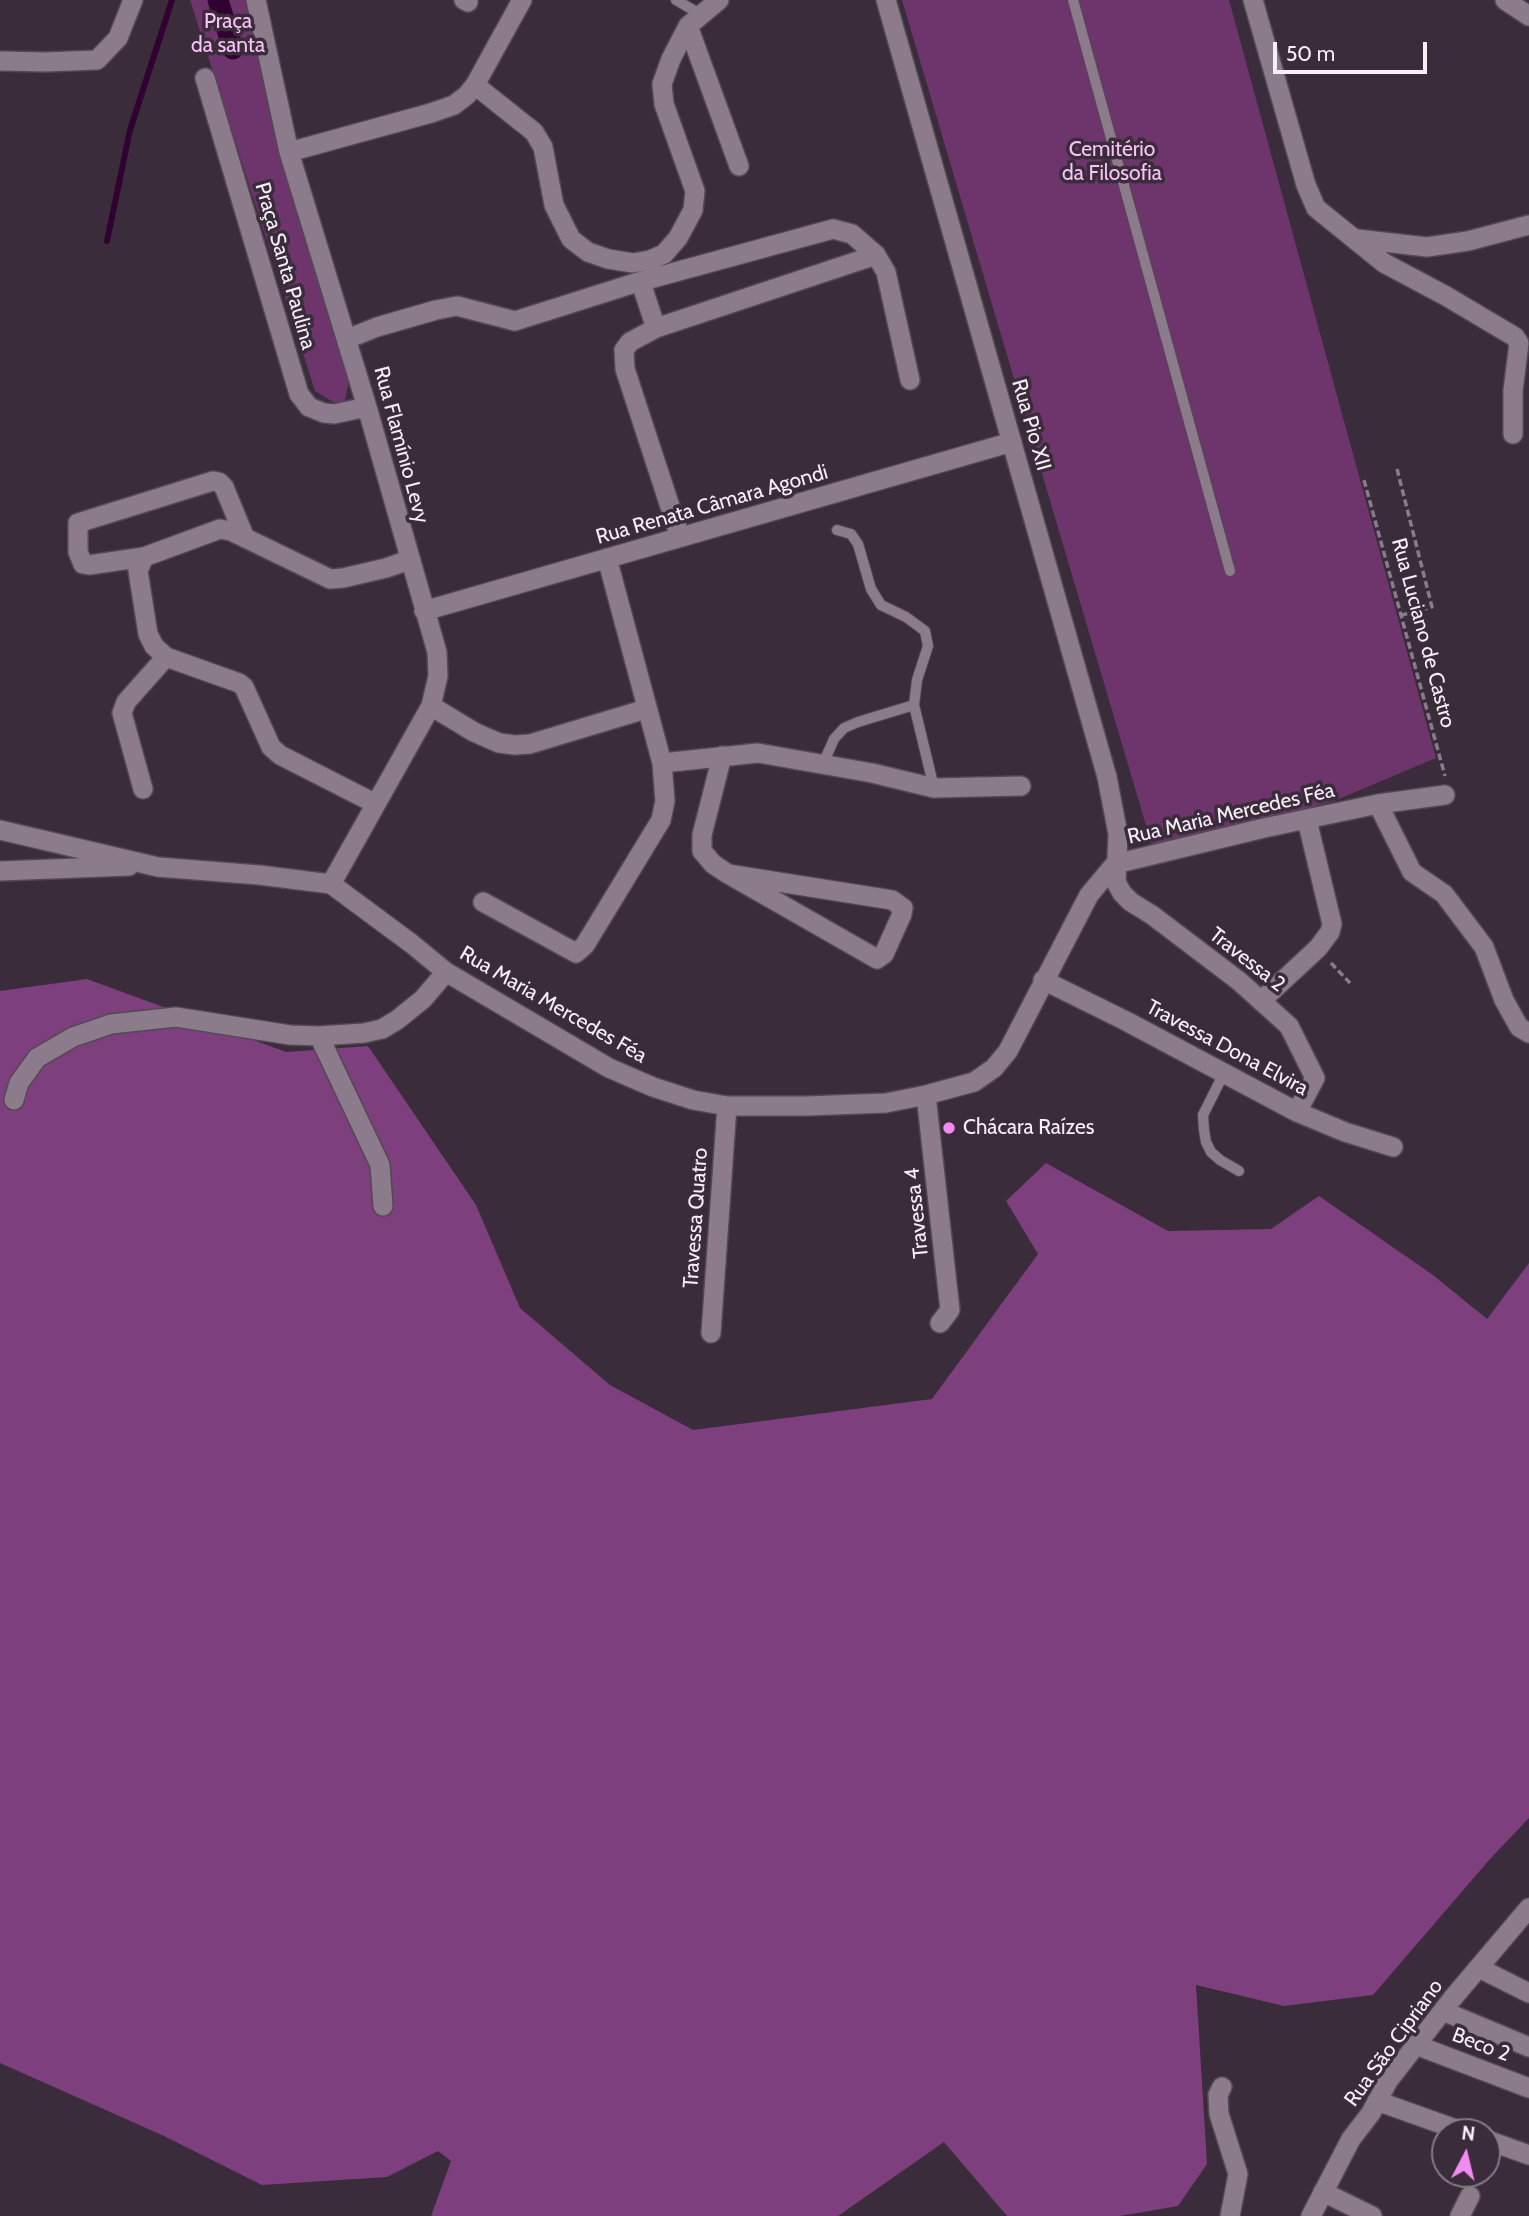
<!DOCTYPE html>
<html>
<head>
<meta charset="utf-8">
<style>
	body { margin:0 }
	#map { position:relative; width:1529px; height:2216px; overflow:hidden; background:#3a2c3a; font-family:Cabin,sans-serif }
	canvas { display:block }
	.north { position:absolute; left:1431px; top:2118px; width:70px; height:70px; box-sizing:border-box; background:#3a2c3a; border:2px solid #867a86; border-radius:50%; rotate:7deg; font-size:19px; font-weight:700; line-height:28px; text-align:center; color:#f7eef7 }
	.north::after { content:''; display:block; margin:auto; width:24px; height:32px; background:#f38af1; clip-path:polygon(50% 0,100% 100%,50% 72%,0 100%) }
	.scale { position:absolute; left:1273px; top:42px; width:154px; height:32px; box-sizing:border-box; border:4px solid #f7eef7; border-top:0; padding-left:9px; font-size:21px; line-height:24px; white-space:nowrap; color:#f7eef7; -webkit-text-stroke:5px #3a2c3a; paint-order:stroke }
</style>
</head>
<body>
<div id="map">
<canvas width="1529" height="2216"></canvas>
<div class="north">N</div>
<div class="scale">50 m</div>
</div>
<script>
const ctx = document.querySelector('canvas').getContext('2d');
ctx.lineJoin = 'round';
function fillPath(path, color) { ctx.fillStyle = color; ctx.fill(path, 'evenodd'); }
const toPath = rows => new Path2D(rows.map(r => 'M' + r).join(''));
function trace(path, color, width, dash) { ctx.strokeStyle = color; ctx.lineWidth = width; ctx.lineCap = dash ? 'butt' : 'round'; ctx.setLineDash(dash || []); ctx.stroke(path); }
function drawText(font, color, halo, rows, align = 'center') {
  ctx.font = font + ' Cabin,sans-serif'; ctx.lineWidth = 7; ctx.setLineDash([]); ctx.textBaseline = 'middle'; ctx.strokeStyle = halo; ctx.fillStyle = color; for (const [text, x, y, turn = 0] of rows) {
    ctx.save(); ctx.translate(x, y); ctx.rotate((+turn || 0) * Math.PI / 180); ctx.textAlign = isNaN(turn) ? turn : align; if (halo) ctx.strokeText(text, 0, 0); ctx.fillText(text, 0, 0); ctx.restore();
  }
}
fillPath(toPath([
	[190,0,245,0,350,377,343,408,315,391],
	[902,0,1229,0,1436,758,1334,801,1153,849]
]), '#6d356c');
fillPath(toPath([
	[87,979,286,1052,368,1046,476,1205,520,1308,610,1385,693,1430,932,1399,1038,1254,1006,1201,1046,1163,1168,1231,1271,1229,1319,1196,1433,1275,1487,1319,1529,1263,1529,1818,1490,1859,1373,1995,1284,2006,1196,1985,1207,2164,1178,2206,1120,2216,1007,2216,944,2142,838,2216,431,2216,451,2161,438,2151,387,2177,262,2185,164,2136,0,2063,0,991]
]), '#7e3f7e');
trace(toPath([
	[107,241,130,130,172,0]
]), '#300231', 6);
trace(toPath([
	[218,0,233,49]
]), '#300231', 21);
const service = toPath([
	[676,0,700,14],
	[1073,0,1230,571],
	[837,530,851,534,858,544,871,589,881,605,906,617,925,631,928,646,917,680,914,705,934,788],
	[823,764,834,739,844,728,858,722,914,705],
	[1224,1073,1203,1115,1204,1130,1206,1142,1211,1152,1220,1160,1239,1171]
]);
const minor = toPath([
	[256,0,289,152,367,407,437,652,438,676,431,706,331,884],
	[464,0,468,2],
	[886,0,1107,777,1118,834,1116,882,1122,893,1131,902,1152,915,1239,981,1289,1026,1315,1078,1297,1112],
	[1253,0,1306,185,1316,208,1384,263,1446,296,1515,337,1519,343,1513,391,1513,434],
	[1505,0,1529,16],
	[688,26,739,166],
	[0,61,45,62,97,60,118,38,133,0],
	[205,78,299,394,309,407,324,413,334,414,367,407],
	[475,85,534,132,543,147,554,205,571,239,588,252,608,259,633,263,650,260,664,254,678,238,693,210,695,191,664,104,662,84,671,59,688,26,719,0],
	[289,152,431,113,454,105,467,95,475,85,522,0],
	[1357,239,1427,247,1468,241,1529,225],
	[641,283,656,328,876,255],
	[656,328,630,342,624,350,625,369,680,537],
	[347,339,377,327,436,310,457,306,515,321,635,283,833,229,852,234,876,255,886,272,910,380],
	[144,557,89,565,83,564,78,552,78,523,213,481,219,482,224,487,245,538],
	[424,611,1012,442],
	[431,706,474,732,499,743,515,745,530,744,646,709],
	[722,756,702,835,702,851,713,864,728,874,892,900,903,908,902,914,884,954,877,959,728,874],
	[662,763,758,753,872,773,934,788,1021,786],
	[143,789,122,713,126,702,166,657],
	[376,804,280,755,271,747,244,687,239,683,166,657,154,646,148,634,138,571,144,557,220,529,231,531,330,579,343,578,386,568,409,560],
	[1378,804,1412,872,1444,894,1484,947,1504,1000,1519,1027,1529,1033],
	[0,830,158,867,259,875,331,884,412,944,446,972,609,1068,653,1087,693,1100,727,1106,807,1106,886,1103,926,1095,974,1082,994,1068,1008,1051,1089,895,1115,864,1264,828,1378,804,1445,795],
	[0,871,129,866],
	[483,902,576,953,585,945,661,820,665,801,662,763,607,558],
	[1043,980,1126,1021,1297,1112,1345,1132,1393,1147],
	[1262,1000,1318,948,1330,932,1332,924,1307,820],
	[319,1036,380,1165,383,1206],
	[926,1095,950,1310,940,1323],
	[14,1100,19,1083,37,1058,73,1037,111,1024,176,1017,290,1035,319,1036,364,1033,382,1029,397,1020,423,999,446,972],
	[711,1333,727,1106],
	[1479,1968,1529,1993],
	[1443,2011,1529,2047],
	[1416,2045,1529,2088],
	[1222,2087,1218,2095,1219,2114,1238,2174,1230,2216],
	[1377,2101,1464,2132],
	[1487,2140,1529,2155],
	[1323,2192,1372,2216],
	[1311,2216,1351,2139,1371,2113,1388,2081,1452,1999,1529,1908],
	[1460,2216,1470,2196]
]);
trace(service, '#544854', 12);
trace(minor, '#544854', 22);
trace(toPath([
	[1397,469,1432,607,1402,615],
	[1364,480,1445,776],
	[1331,963,1350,983]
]), '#887c88', 3.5, [7, 3.5]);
trace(service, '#8c7b8b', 10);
trace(minor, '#8c7b8b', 19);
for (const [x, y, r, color] of [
	[949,1128,7,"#f38af1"]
]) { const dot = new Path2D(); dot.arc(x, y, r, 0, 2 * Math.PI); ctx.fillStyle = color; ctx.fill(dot); trace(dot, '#3a2c3a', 2.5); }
drawText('21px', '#f9c3f7', '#3a2c3a', [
	["Praça",228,22],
	["da santa",228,46],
	["Cemitério",1112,150],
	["da Filosofia",1112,174]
]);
drawText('21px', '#f7eef7', '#3a2c3a', [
	["Praça Santa Paulina",285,266,74],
	["Rua Pio XII",1031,425,74],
	["Rua Flamínio Levy",401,445,75],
	["Rua Renata Câmara Agondi",712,505,-16],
	["Rua Luciano de Castro",1423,633,75],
	["Rua Maria Mercedes Féa",1231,814,-13],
	["Travessa 2",1247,960,38],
	["Rua Maria Mercedes Féa",553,1005,30],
	["Travessa Dona Elvira",1227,1048,28],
	["Travessa 4",917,1213,-96],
	["Travessa Quatro",696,1218,-86],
	["Rua São Cipriano",1394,2043,-54],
	["Beco 2",1481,2045,21]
]);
drawText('21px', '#f7eef7', '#3a2c3a', [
	["Chácara Raízes",963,1128]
], 'left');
</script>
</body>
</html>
